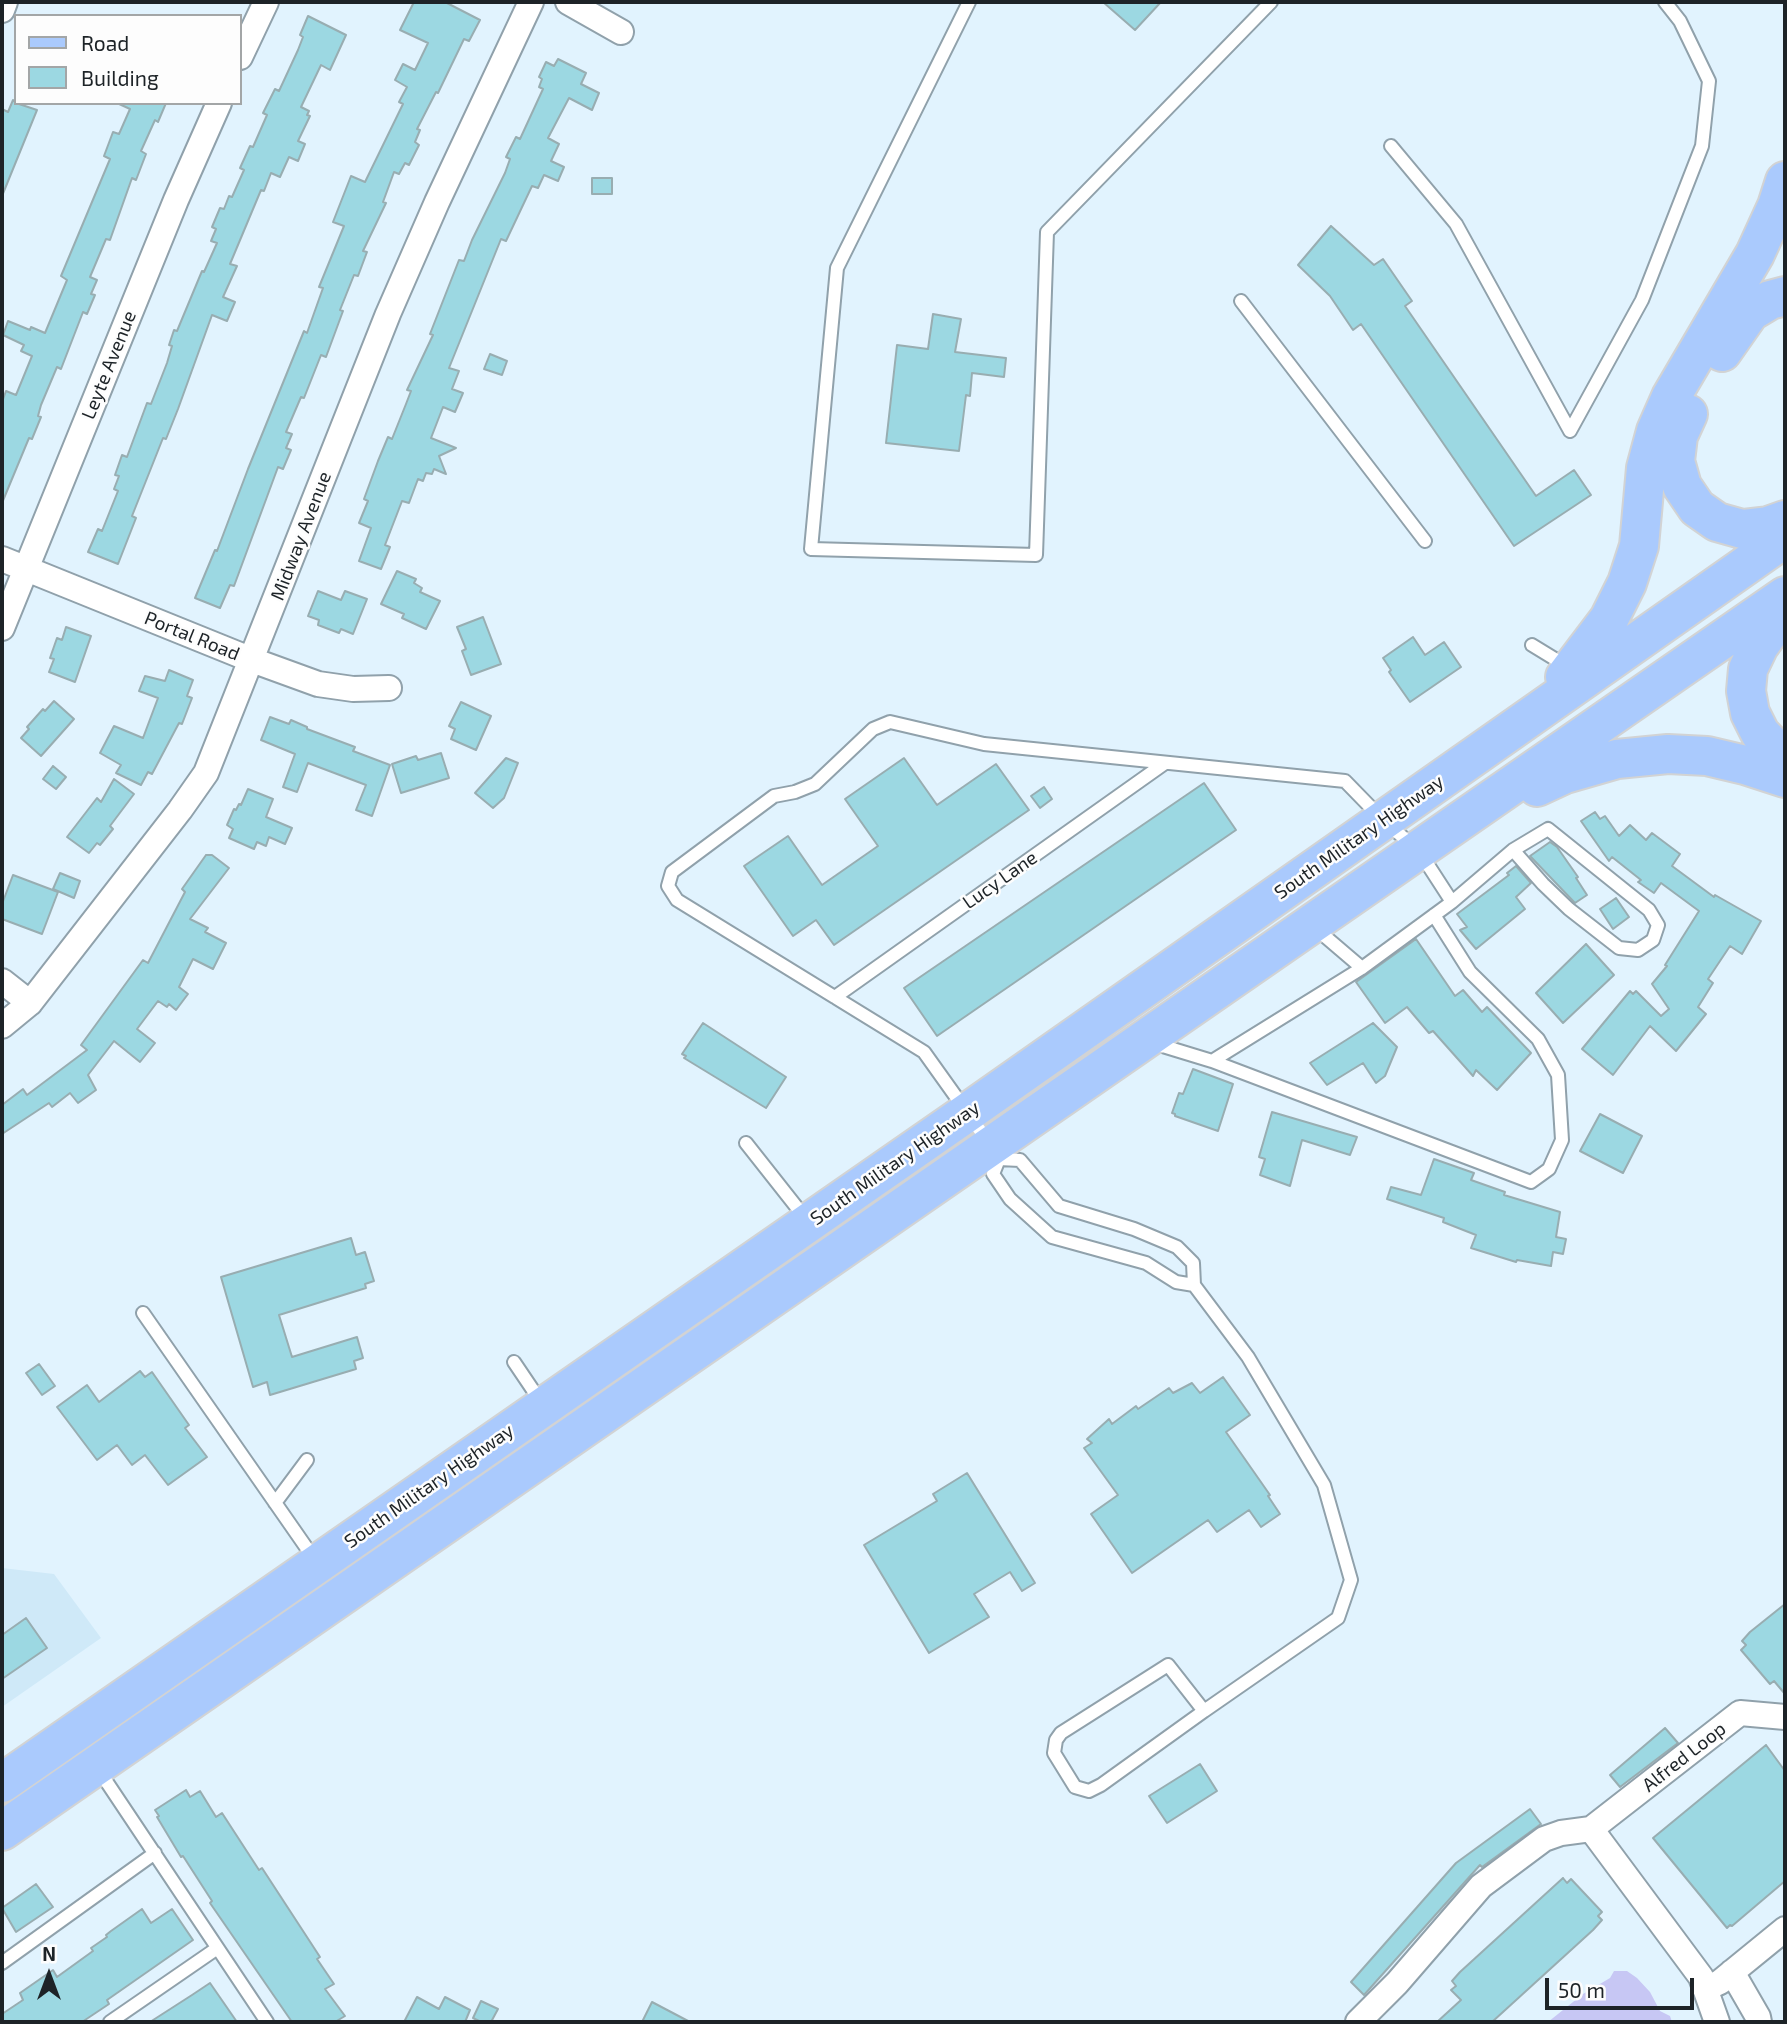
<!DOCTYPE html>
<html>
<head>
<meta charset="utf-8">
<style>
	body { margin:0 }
	#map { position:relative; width:1787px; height:2024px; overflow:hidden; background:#e1f3fe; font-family:"Exo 2",sans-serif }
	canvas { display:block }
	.frame { position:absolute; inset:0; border:4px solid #1d2327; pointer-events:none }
	.legend { position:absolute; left:14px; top:14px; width:228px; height:91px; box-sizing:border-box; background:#fdfdfd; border:2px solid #a3a6a7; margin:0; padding:9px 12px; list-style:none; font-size:21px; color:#1d2327 }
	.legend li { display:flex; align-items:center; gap:14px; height:35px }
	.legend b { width:35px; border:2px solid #a3a6a7 }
	.north { position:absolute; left:14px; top:1940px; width:70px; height:70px; -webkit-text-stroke:5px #fdfdfd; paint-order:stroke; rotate:0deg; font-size:19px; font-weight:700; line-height:28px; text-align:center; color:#1d2327 }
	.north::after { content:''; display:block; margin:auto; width:24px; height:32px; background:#1d2327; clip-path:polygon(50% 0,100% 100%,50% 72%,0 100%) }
	.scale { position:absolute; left:1545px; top:1978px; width:149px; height:32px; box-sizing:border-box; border:4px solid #1d2327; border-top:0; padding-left:9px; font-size:21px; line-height:24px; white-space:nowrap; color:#1d2327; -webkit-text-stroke:5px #fdfdfd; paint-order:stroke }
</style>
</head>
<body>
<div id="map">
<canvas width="1787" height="2024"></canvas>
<div class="frame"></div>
<ul class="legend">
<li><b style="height:9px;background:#aacafd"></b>Road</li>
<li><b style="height:19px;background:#9cd8e2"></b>Building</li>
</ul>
<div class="north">N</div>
<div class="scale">50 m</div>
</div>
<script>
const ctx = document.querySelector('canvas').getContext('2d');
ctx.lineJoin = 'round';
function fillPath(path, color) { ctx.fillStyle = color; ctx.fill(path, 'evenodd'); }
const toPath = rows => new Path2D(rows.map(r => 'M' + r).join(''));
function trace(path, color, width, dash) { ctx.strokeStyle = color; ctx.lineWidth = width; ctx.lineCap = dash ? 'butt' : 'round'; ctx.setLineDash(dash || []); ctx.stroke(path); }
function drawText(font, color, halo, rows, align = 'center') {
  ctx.font = font + ' "Exo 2",sans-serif'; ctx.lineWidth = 5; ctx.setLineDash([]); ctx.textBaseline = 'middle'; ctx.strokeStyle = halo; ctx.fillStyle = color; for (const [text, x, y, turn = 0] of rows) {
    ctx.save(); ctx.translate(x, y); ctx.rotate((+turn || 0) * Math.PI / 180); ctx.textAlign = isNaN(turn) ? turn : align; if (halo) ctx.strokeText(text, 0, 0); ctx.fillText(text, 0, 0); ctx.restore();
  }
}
fillPath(toPath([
	[2,1568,54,1574,101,1638,2,1707]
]), '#cfe9f8');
fillPath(toPath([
	[1614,1971,1627,1971,1637,1978,1650,1992,1660,2011,1670,2016,1672,2022,1548,2022,1583,1994,1610,1978]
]), '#c7c7f4');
const building = toPath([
	[414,2,445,2,480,20,469,41,464,39,438,93,436,92,417,129,420,130,415,142,419,145,409,165,405,163,399,174,394,172,383,202,386,203,363,251,367,252,358,276,354,275,340,310,343,311,326,357,321,355,304,398,301,397,286,432,292,434,286,448,291,450,283,469,278,467,234,586,230,585,220,608,195,598,215,550,217,551,248,469,304,331,307,333,323,288,319,287,344,226,333,222,351,176,365,182,403,104,399,102,407,87,395,80,403,64,415,70,428,43,400,30,414,2],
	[1103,2,1161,2,1135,30,1103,2],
	[308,16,346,35,330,70,321,65,301,107,309,111,307,115,310,116,298,141,305,144,298,161,289,157,280,177,271,173,264,191,261,190,230,264,237,266,223,297,235,302,227,321,212,315,178,409,166,439,163,438,132,516,136,518,118,564,88,552,98,529,102,531,118,491,114,489,119,476,115,475,122,455,127,457,147,403,151,404,167,363,172,346,169,345,174,330,177,331,202,271,204,272,217,243,211,241,216,229,212,227,220,208,224,209,229,196,232,197,244,170,240,168,250,146,253,147,267,115,263,113,275,89,279,91,298,50,303,37,300,35,308,16],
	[558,59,586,73,581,84,599,93,592,110,569,98,548,138,559,144,551,161,564,167,558,181,544,175,538,188,532,186,506,241,501,239,449,368,459,371,452,389,463,393,455,412,443,407,431,438,456,448,439,456,446,474,434,469,432,474,426,473,423,481,418,479,409,503,402,501,385,545,390,547,381,569,359,561,371,528,359,523,368,501,364,499,378,461,388,437,392,439,406,404,411,391,407,390,433,335,430,334,459,260,464,261,472,240,505,173,510,159,506,157,516,137,520,139,543,89,539,87,542,79,539,77,546,62,554,66,558,59],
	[13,100,16,103,37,110,2,196,2,109,8,112,13,100],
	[117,103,166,103,158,122,155,120,141,151,146,154,136,180,132,178,110,240,106,239,90,277,97,280,91,294,95,295,87,314,83,312,61,369,57,367,41,405,38,416,41,417,32,439,29,438,2,503,2,402,6,391,16,395,32,356,21,351,24,345,3,335,8,321,30,330,31,327,45,333,67,280,61,276,110,159,104,156,113,132,119,134,130,109,117,103],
	[592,178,612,178,612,194,592,194,592,178],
	[1331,226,1374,265,1383,259,1412,301,1405,306,1536,496,1574,470,1591,495,1514,546,1361,324,1353,330,1330,296,1298,265,1331,226],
	[933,314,961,319,955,352,1006,358,1004,377,972,373,970,396,966,395,959,451,886,443,897,345,928,349,933,314],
	[490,354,507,361,502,375,484,369,490,354],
	[397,571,416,579,414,583,422,588,420,592,440,601,426,629,402,618,404,614,381,604,397,571],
	[318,591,341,600,345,591,367,599,353,634,341,629,339,633,318,625,319,620,308,616,318,591],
	[483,617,501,664,471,675,462,651,466,649,457,627,483,617],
	[66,627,91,636,75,682,49,672,54,659,50,658,57,638,62,640,66,627],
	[1413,637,1425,655,1444,642,1461,667,1410,702,1389,672,1391,670,1383,658,1413,637],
	[169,670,193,680,187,696,192,698,182,724,179,723,152,774,148,772,141,785,116,773,121,765,100,753,114,726,143,738,158,698,139,691,145,676,165,681,169,670],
	[54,701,74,719,41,756,21,738,29,729,27,727,43,709,45,711,54,701],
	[461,702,491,716,476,750,451,739,455,729,449,726,461,702],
	[270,717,289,724,291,720,307,727,307,729,355,747,353,751,390,765,372,816,356,810,366,785,308,763,297,792,283,787,295,754,261,740,270,717],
	[441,753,449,778,401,793,392,764,416,756,418,760,441,753],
	[506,758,518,763,504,798,493,808,475,793,506,758],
	[904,758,937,805,996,764,1029,810,834,945,816,920,793,936,744,866,788,836,822,885,878,846,845,799,904,758],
	[53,766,66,777,56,789,43,779,53,766],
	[114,779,134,794,110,826,113,829,100,845,97,843,89,853,67,837,97,798,101,802,114,779],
	[1204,783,1236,830,937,1036,904,988,1204,783],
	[1044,787,1052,799,1040,808,1031,796,1044,787],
	[248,789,273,799,266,817,292,828,285,844,269,837,266,846,257,842,254,849,229,838,233,829,227,825,234,809,236,810,239,804,241,805,248,789],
	[1595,812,1600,819,1605,816,1619,836,1630,825,1646,840,1652,833,1680,854,1672,866,1714,897,1715,895,1761,921,1742,954,1730,946,1708,979,1713,983,1698,1007,1706,1014,1676,1051,1650,1026,1613,1075,1582,1049,1630,991,1633,994,1636,991,1661,1016,1669,1009,1652,984,1667,966,1665,965,1699,911,1661,883,1654,893,1638,882,1641,880,1612,857,1609,861,1581,821,1595,812],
	[1550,842,1557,847,1578,877,1576,878,1587,895,1575,903,1530,856,1550,842],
	[206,855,212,855,229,868,190,919,208,928,205,932,226,943,213,969,193,959,179,987,188,994,176,1010,169,1004,167,1007,158,1001,137,1029,155,1043,140,1062,114,1041,88,1075,96,1090,78,1103,70,1093,52,1107,49,1103,2,1134,2,1105,23,1089,27,1095,87,1050,81,1045,143,960,148,963,185,892,182,889,206,855],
	[1516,866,1531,883,1516,897,1525,909,1476,949,1460,930,1467,927,1457,914,1509,875,1507,873,1516,866],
	[60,873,80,881,74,898,53,889,60,873],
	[13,875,58,892,42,934,2,919,2,904,13,875],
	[1616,898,1629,917,1613,929,1600,909,1616,898],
	[1416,939,1455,996,1463,990,1482,1012,1487,1007,1531,1053,1497,1090,1476,1070,1473,1076,1433,1031,1429,1033,1407,1007,1385,1023,1356,982,1416,939],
	[1586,944,1614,975,1563,1023,1536,993,1586,944],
	[703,1023,786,1077,766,1108,684,1058,686,1056,682,1054,703,1023],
	[1373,1023,1397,1047,1385,1076,1376,1083,1363,1063,1327,1085,1310,1063,1373,1023],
	[1193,1069,1233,1084,1218,1131,1175,1116,1175,1114,1172,1113,1179,1093,1183,1094,1193,1069],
	[1272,1112,1357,1137,1350,1155,1302,1140,1290,1186,1260,1175,1265,1159,1259,1157,1272,1112],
	[1600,1114,1642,1136,1623,1173,1580,1151,1600,1114],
	[1434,1159,1474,1173,1471,1180,1505,1192,1504,1195,1560,1212,1556,1237,1566,1239,1563,1254,1553,1252,1551,1266,1517,1260,1516,1262,1471,1248,1476,1235,1443,1222,1444,1218,1387,1199,1391,1187,1421,1195,1434,1159],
	[351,1238,356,1255,365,1252,374,1281,365,1284,366,1288,279,1315,292,1357,357,1337,363,1358,354,1361,356,1369,270,1395,267,1382,253,1387,221,1277,351,1238],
	[39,1364,55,1386,42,1395,26,1373,39,1364],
	[140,1371,145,1377,152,1372,189,1425,185,1428,207,1457,168,1485,145,1455,132,1465,117,1445,97,1460,57,1407,87,1385,99,1402,140,1371],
	[1223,1377,1250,1415,1226,1432,1270,1495,1268,1496,1280,1514,1261,1527,1249,1510,1217,1532,1208,1520,1132,1573,1091,1514,1118,1495,1084,1448,1092,1443,1087,1439,1109,1419,1112,1424,1136,1406,1138,1409,1169,1388,1173,1393,1192,1383,1200,1393,1223,1377],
	[967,1473,1035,1583,1022,1591,1010,1572,974,1594,989,1617,929,1653,864,1545,937,1501,933,1494,967,1473],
	[1785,1604,1785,1694,1774,1681,1770,1684,1741,1650,1746,1645,1742,1641,1750,1632,1785,1604],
	[26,1618,47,1648,2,1679,2,1635,26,1618],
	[1665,1728,1678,1743,1620,1787,1610,1775,1665,1728],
	[1766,1745,1785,1771,1785,1881,1732,1926,1730,1925,1727,1928,1653,1838,1766,1745],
	[1200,1764,1217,1791,1167,1823,1149,1796,1200,1764],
	[186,1790,190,1797,200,1791,216,1817,222,1813,259,1870,262,1868,320,1957,317,1959,334,1984,325,1989,345,2016,335,2022,292,2022,210,1903,212,1901,183,1856,181,1857,157,1817,159,1816,155,1810,186,1790],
	[1530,1809,1541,1824,1482,1867,1480,1865,1364,1995,1351,1982,1456,1863,1530,1809],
	[1563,1878,1567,1883,1571,1879,1602,1912,1598,1916,1602,1920,1593,1930,1492,2022,1437,2022,1461,2000,1451,1990,1456,1986,1452,1981,1460,1972,1563,1878],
	[36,1884,53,1907,16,1932,2,1908,36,1884],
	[142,1909,151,1923,172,1909,193,1940,107,2000,109,2004,82,2022,2,2022,2,2014,23,2000,20,1993,53,1970,57,1977,93,1951,91,1948,107,1937,106,1935,111,1931,142,1909],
	[210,1983,237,2022,150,2022,192,1995,210,1983],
	[417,1997,439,2009,445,1997,470,2010,465,2022,404,2022,417,1997],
	[481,2001,498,2009,491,2022,481,2022,473,2018,481,2001],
	[652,2002,690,2022,642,2022,652,2002]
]);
fillPath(building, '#9cd8e2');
trace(building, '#98adb1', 2);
const lane = toPath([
	[969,2,837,268,811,549,1036,555,1047,232,1271,2],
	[1391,146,1456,224,1570,431],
	[1241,301,1425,541],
	[1570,431,1642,300,1702,146,1709,81,1680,21,1665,2],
	[1532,645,1568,667],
	[1314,927,1362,968],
	[835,997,1165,763],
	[1153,1043,1212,1061,1531,1182,1549,1169,1562,1140,1558,1075,1538,1039,1470,972,1434,915],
	[1212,1061,1362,968,1452,902,1513,850,1548,829,1649,910,1658,925,1653,940,1638,950,1619,948,1569,909,1543,884,1513,850],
	[746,1143,806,1219],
	[989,1143,924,1052,677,900,668,886,672,872,774,796,795,792,815,784,873,729,890,722,984,744,1345,781,1383,820,1419,851,1452,902],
	[999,1159,1020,1160,1059,1206,1134,1229,1177,1247,1193,1263,1194,1285,1248,1357,1324,1485,1351,1580,1338,1618,1204,1711,1168,1665,1061,1733,1056,1740,1054,1753,1075,1787,1089,1791,1101,1785,1204,1711],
	[999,1159,993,1174,1010,1199,1052,1237,1146,1263,1176,1282,1194,1285],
	[143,1313,315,1560],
	[514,1362,541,1402],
	[275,1503,307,1460],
	[98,1769,267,2022],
	[2,1963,155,1853],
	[110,2022,216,1949]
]);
const street = toPath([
	[568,2,621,32],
	[2,10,5,2],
	[240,57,266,2],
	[2,559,252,660,318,684,353,689,389,688],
	[2,628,176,200,219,103],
	[2,981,30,1003],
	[2,1026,30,1003,180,810,206,773,388,314,437,202,531,2],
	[1591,1829,1740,1713,1785,1717],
	[1732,1972,1758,2017,1759,2022],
	[1705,1989,1720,1982,1785,1929],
	[1358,2022,1397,1983,1481,1886,1544,1839,1561,1833,1591,1829,1701,1977,1717,2022]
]);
const primary = toPath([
	[1722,352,1750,312,1770,300,1785,296],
	[1688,414,1678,436,1675,461,1682,486,1697,508,1717,522,1742,529,1768,526,1785,520],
	[1785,615,1774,625,1759,646,1748,669,1746,691,1750,713,1760,733,1775,749,1785,753],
	[1565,677,1609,619,1627,583,1639,546,1646,468,1656,431,1671,397,1755,254,1777,206,1785,181],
	[1537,787,1565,774,1617,759,1668,754,1707,756,1745,765,1785,778],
	[2,1783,968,1112,1785,538],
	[2,1831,1785,596]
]);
trace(lane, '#90a1ab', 16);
trace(street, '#90a1ab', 28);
trace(primary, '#d2d3d4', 42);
trace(lane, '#fff', 12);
trace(street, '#fff', 24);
trace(primary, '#aacafd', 38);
drawText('19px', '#1d2327', '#fdfdfd', [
	["Leyte Avenue",109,365,-68],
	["Midway Avenue",301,536,-69],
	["Portal Road",192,636,22],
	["South Military Highway",1359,837,-35],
	["Lucy Lane",1000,880,-35],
	["South Military Highway",895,1163,-35],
	["South Military Highway",429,1486,-35],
	["Alfred Loop",1684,1757,-38]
]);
</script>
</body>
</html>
